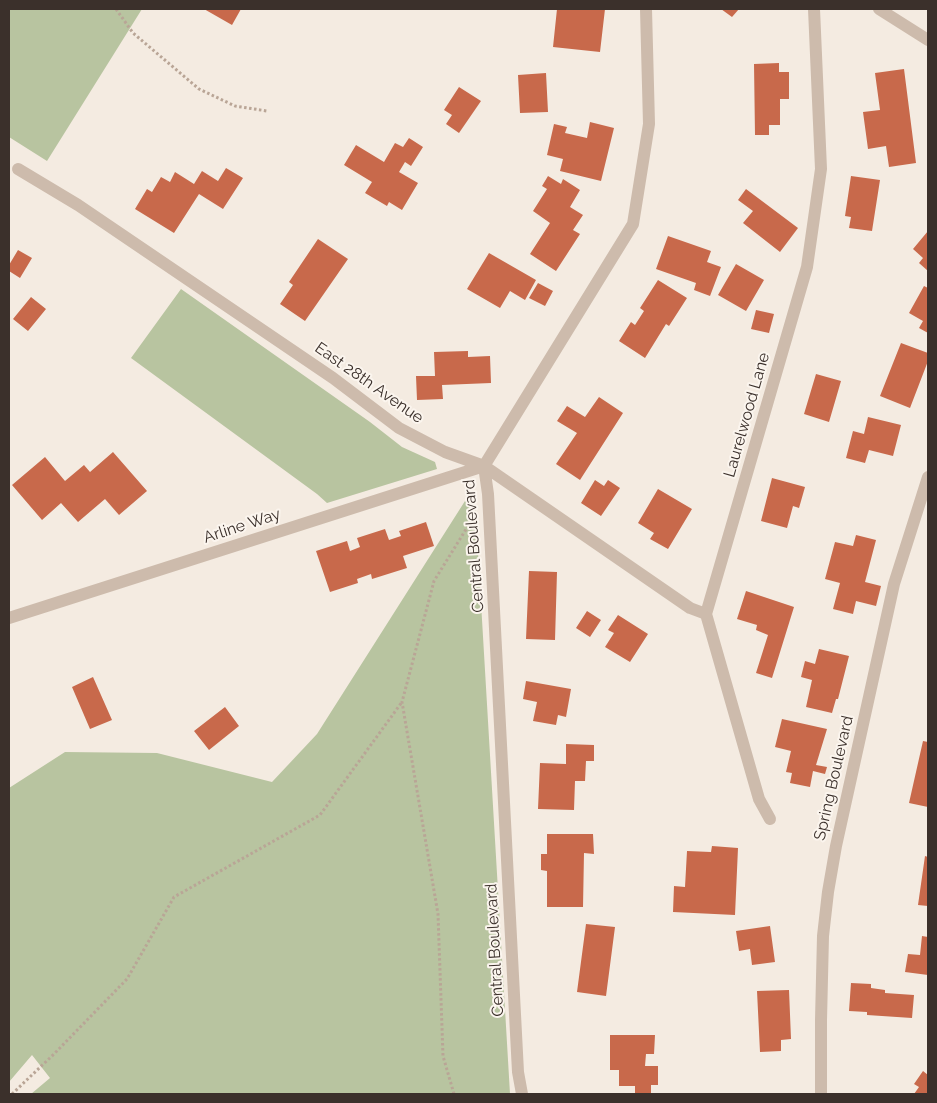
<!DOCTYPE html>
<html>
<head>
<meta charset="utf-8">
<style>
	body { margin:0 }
	#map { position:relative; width:937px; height:1103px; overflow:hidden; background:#f4ebe1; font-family:Raleway,sans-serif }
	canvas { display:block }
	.frame { position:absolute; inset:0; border:10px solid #3b302b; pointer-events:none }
</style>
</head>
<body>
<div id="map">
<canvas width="937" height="1103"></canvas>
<div class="frame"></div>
</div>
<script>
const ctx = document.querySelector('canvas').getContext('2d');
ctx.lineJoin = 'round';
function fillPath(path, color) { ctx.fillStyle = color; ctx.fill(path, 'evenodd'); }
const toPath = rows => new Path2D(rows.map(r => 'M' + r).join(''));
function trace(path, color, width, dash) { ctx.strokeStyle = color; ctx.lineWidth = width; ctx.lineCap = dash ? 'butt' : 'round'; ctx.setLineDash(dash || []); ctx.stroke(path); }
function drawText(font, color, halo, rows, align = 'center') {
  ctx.font = font + ' Raleway,sans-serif'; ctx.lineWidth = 4; ctx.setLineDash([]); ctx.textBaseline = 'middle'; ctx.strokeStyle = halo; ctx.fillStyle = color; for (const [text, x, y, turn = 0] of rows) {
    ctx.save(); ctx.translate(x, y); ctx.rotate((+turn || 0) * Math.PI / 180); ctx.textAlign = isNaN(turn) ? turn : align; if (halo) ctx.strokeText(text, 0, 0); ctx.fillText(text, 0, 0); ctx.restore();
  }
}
fillPath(toPath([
	[9,9,142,9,47,161,9,137],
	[181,289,370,422,402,447,435,462,437,469,327,503,317,494,131,358],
	[465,501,475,501,510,1094,31,1094,50,1078,32,1055,9,1082,9,788,65,752,157,753,272,782,317,734]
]), '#b8c4a0');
fillPath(toPath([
	[204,9,241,9,232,25],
	[557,9,605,9,600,52,553,47],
	[721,9,739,9,732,17],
	[779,63,779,72,789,72,789,99,780,99,780,125,769,125,769,135,755,135,754,64],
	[904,69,916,163,889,167,886,146,868,149,863,112,880,110,875,73],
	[546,73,548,112,520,113,518,75],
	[459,87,481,101,459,133,446,124,452,115,444,110],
	[590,122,614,128,601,181,560,171,563,159,547,155,554,124,567,127,565,133,587,138],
	[409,138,423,147,411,166,405,162,399,172,418,183,402,210,389,202,387,206,365,193,372,182,344,165,356,145,384,162,395,143,403,147],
	[226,168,243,178,223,209,199,194,174,233,135,209,147,189,152,192,161,177,170,182,175,172,194,184,202,171,218,181],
	[548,176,561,184,563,179,580,190,570,207,583,215,573,230,580,234,556,271,530,254,550,223,533,211,547,189,542,186],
	[851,176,880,180,872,231,849,228,851,217,845,216],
	[746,189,798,228,780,252,743,223,753,211,738,200],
	[928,231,928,271,919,263,923,258,913,249],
	[668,236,711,251,707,262,721,267,710,296,694,290,696,283,656,269],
	[318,239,348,259,305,321,280,304,293,285,289,282],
	[18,250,32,258,20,278,9,271,9,265],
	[489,253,536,280,525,300,510,291,500,308,467,289],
	[736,264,764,280,746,311,718,295],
	[658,280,687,298,669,326,666,324,645,358,619,341,631,322,635,325,644,311,640,308],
	[538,283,553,291,545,306,529,298],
	[924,286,928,288,928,333,919,328,923,321,909,313],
	[31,297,46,309,28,331,13,319],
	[756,310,774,314,769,333,751,329],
	[901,343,928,353,928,361,910,408,880,396],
	[468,351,468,357,490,356,491,383,442,385,443,399,417,400,416,376,435,376,434,352],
	[816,374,841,381,829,422,804,414],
	[599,397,623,413,580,480,556,464,577,433,557,421,567,406,585,417],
	[868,417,901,425,893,456,869,450,865,463,846,458,853,431,864,434],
	[113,452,147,491,119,515,105,499,78,522,61,503,42,520,12,485,45,457,65,481,84,465,90,472],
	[772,478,805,487,799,508,793,506,787,528,761,521],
	[595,480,604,486,608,480,620,488,601,516,581,503],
	[658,489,692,509,668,549,650,539,654,533,638,523],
	[426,522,434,546,403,556,407,568,372,579,371,574,357,579,358,583,330,592,316,551,347,541,350,551,360,547,357,538,385,529,389,540,401,536,399,531],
	[856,535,876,540,865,582,881,586,876,606,856,601,853,614,833,609,840,583,825,579,835,542,853,546],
	[529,571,557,572,555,640,526,639],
	[746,591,794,607,772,678,756,673,768,635,756,630,757,625,737,619],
	[587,611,601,620,590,637,576,628],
	[618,615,648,634,630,662,605,647,614,633,608,630],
	[819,649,849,656,838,699,836,699,832,713,806,707,812,680,801,677,805,661,815,664],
	[93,677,112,720,90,729,72,687],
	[526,681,571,689,566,717,558,715,556,725,533,721,537,702,523,699],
	[225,707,239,726,209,750,194,731],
	[782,719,827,729,816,765,827,767,825,774,813,771,810,787,790,783,792,773,786,772,791,751,775,747],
	[923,741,928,742,928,807,909,803],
	[566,744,594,745,594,761,586,761,585,781,575,781,574,810,538,809,540,763,566,764],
	[547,834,593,834,594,854,584,853,583,907,547,907,547,871,541,870,541,854,547,854],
	[712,846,738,848,735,915,673,912,674,886,685,887,687,851,711,852],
	[925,856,928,857,928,906,918,905],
	[586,924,615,927,606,996,577,992],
	[770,926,775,962,752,965,750,949,739,951,736,931],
	[922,936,928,937,928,975,905,972,908,954,920,955],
	[851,983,871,984,871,988,885,990,885,993,914,995,912,1018,867,1015,867,1012,849,1011],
	[789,990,791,1039,781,1040,781,1051,760,1052,757,991],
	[610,1035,655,1035,654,1054,646,1054,645,1066,658,1066,658,1085,651,1085,651,1094,635,1094,635,1086,619,1086,619,1070,610,1070],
	[923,1071,928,1075,928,1094,914,1094,919,1087,914,1084]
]), '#c8694b');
trace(toPath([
	[116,9,133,33,199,89,235,106,267,111],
	[12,1094,54,1054,127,979,174,897,320,815,402,702],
	[454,1094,443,1056,438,914,402,702,434,581,473,518]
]), '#b9a596', 3, [2.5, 2.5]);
trace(toPath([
	[879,9,928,40],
	[18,169,78,205,333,378,399,428,445,452,484,466,690,608,706,614],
	[9,618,484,466],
	[770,819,759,799,706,614,807,267,821,169,814,9],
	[522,1094,518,1072,488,494,484,466,633,224,649,124,646,9],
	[821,1094,821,1020,823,936,828,892,836,846,894,584,928,477]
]), '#cdbbac', 12);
drawText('16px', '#3b302b', '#fbf5ee', [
	["East 28th Avenue",369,383,35],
	["Laurelwood Lane",747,415,-74],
	["Arline Way",242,526,-18],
	["Central Boulevard",474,546,-94],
	["Spring Boulevard",834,778,-77],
	["Central Boulevard",495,950,-93]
]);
</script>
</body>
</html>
